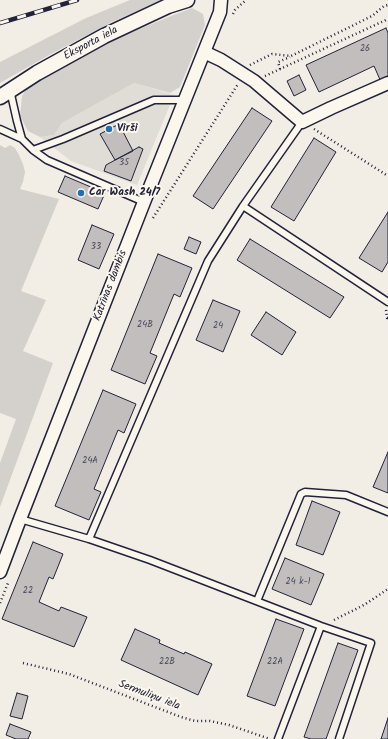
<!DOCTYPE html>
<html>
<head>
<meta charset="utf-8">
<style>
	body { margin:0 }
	canvas { display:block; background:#f2eee5 }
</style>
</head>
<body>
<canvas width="388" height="739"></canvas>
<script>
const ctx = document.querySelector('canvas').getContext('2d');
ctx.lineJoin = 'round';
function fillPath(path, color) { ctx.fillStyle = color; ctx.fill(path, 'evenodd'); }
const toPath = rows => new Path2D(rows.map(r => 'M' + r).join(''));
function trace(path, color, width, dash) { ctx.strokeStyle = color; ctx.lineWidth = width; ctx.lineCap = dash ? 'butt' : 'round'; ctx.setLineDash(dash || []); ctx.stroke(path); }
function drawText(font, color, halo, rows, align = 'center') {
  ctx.font = font + ' Kalam,sans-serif'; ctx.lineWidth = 4; ctx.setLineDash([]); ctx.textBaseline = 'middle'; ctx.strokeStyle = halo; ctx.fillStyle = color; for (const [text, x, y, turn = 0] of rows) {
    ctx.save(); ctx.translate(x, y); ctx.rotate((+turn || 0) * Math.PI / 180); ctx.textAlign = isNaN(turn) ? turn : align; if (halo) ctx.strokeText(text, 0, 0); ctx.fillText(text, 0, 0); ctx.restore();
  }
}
fillPath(toPath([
	[134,83,174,95,137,185,71,161,40,137,54,135,62,123]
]), '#e0dcd6');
fillPath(toPath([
	[130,0,162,0,112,22,51,54,0,83,0,62,86,18],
	[192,8,203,14,205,25,180,87,170,93,134,83,62,123,54,135,40,137,28,131,20,116,22,96,28,86,113,40,171,16],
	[0,145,5,148,10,145,15,148,19,155,23,164,25,172,23,182,20,189,59,199,21,291,46,300,23,351,53,363,0,507,0,463,16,419,0,413]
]), '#d4d1cc');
const building = toPath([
	[386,28,388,33,388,79,381,82,374,66,319,92,306,65,386,28],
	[299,75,306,90,294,96,287,81,299,75],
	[252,108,272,121,213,209,193,196,252,108],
	[119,124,133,151,115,160,100,134,119,124],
	[314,138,336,152,294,221,271,207,314,138],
	[139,147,143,149,131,181,104,171,106,165,139,147],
	[65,176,105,193,98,209,58,192,65,176],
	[388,212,388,262,382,272,359,258,388,212],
	[92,225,114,234,99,269,78,260,92,225],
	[189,237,201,242,196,254,184,249,189,237],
	[250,239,344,297,330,318,237,260,250,239],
	[158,254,192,268,180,297,174,294,150,353,157,356,145,384,111,370,158,254],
	[213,300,240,311,223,352,196,340,213,300],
	[266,312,296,332,282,355,251,335,266,312],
	[103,390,136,404,124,433,118,430,94,489,101,492,89,520,55,506,103,390],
	[388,452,388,493,373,487,388,452],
	[312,501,340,512,323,555,296,545,312,501],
	[33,542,63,554,53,579,49,577,39,602,59,611,61,607,87,617,74,647,2,619,33,542],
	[285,558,324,574,311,605,272,589,285,558],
	[276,619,304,629,275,706,247,696,276,619],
	[135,629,160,640,159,643,184,654,185,652,212,664,198,695,121,660,135,629],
	[338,643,358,650,326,739,311,739,304,737,338,643],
	[17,693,28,696,22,719,10,716,17,693],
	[388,718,388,739,381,739,388,718],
	[10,724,31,732,28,739,16,739,6,735,10,724]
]);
fillPath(building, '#c2bebe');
trace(building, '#22223b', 1);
const service = toPath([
	[10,90,17,121,22,139],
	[0,129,22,139,33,150,47,160,144,202],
	[33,150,63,139,154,100,185,100],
	[243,206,388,302],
	[20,519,89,539,150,560,321,626,371,643,339,739],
	[89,539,208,261,243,206,302,122],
	[257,601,301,494,305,492,346,495,388,512],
	[278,739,321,626]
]);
const minor = toPath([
	[204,52,221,60,254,81,302,122,331,108,388,83],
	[0,572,20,519,144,202,220,12,221,0]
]);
const tertiary = toPath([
	[0,97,37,73,104,36,168,6,187,0]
]);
trace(service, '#22223b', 9);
trace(minor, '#22223b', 15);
trace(tertiary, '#22223b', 17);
trace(toPath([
	[233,14,235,10,246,0],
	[250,65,272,54,291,56,372,16,384,6,388,5],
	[280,69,278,62,290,57],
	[265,76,388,19],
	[314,129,388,176],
	[153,218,238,84],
	[386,310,387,318,388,318],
	[0,603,8,583],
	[334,620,364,605,388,589],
	[23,663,69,674,181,717,195,721,210,721,229,725,270,739]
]), '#22223b', 2.5, [1, 3]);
trace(service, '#fbf7ec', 6);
trace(minor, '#fbf7ec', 12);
trace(tertiary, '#fbf7ec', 14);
const rail = toPath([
	[0,23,77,0]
]);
trace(rail, '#22223b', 4.5);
trace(rail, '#fbf7ec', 3, [9]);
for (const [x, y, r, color] of [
	[109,129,4,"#1f6fb2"],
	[81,193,4,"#1f6fb2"]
]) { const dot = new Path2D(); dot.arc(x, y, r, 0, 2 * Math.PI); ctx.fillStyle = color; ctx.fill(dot); trace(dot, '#fbf7ec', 1.5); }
drawText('9px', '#4a495c', null, [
	["26",365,49],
	["35",124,163],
	["33",96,247],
	["24B",145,325],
	["24",218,326],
	["24A",90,461],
	["24 k-1",298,582],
	["22",28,591],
	["22B",167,662],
	["22A",275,662]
]);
drawText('11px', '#22223b', '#fbf7ec', [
	["Eksporta iela",91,44,-28],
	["Katrīnas dambis",111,286,-69],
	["Sermuliņu iela",149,696,21]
]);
drawText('bold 11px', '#22223b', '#fbf7ec', [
	["Virši",117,129],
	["Car Wash 24/7",89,193]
], 'left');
</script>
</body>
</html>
